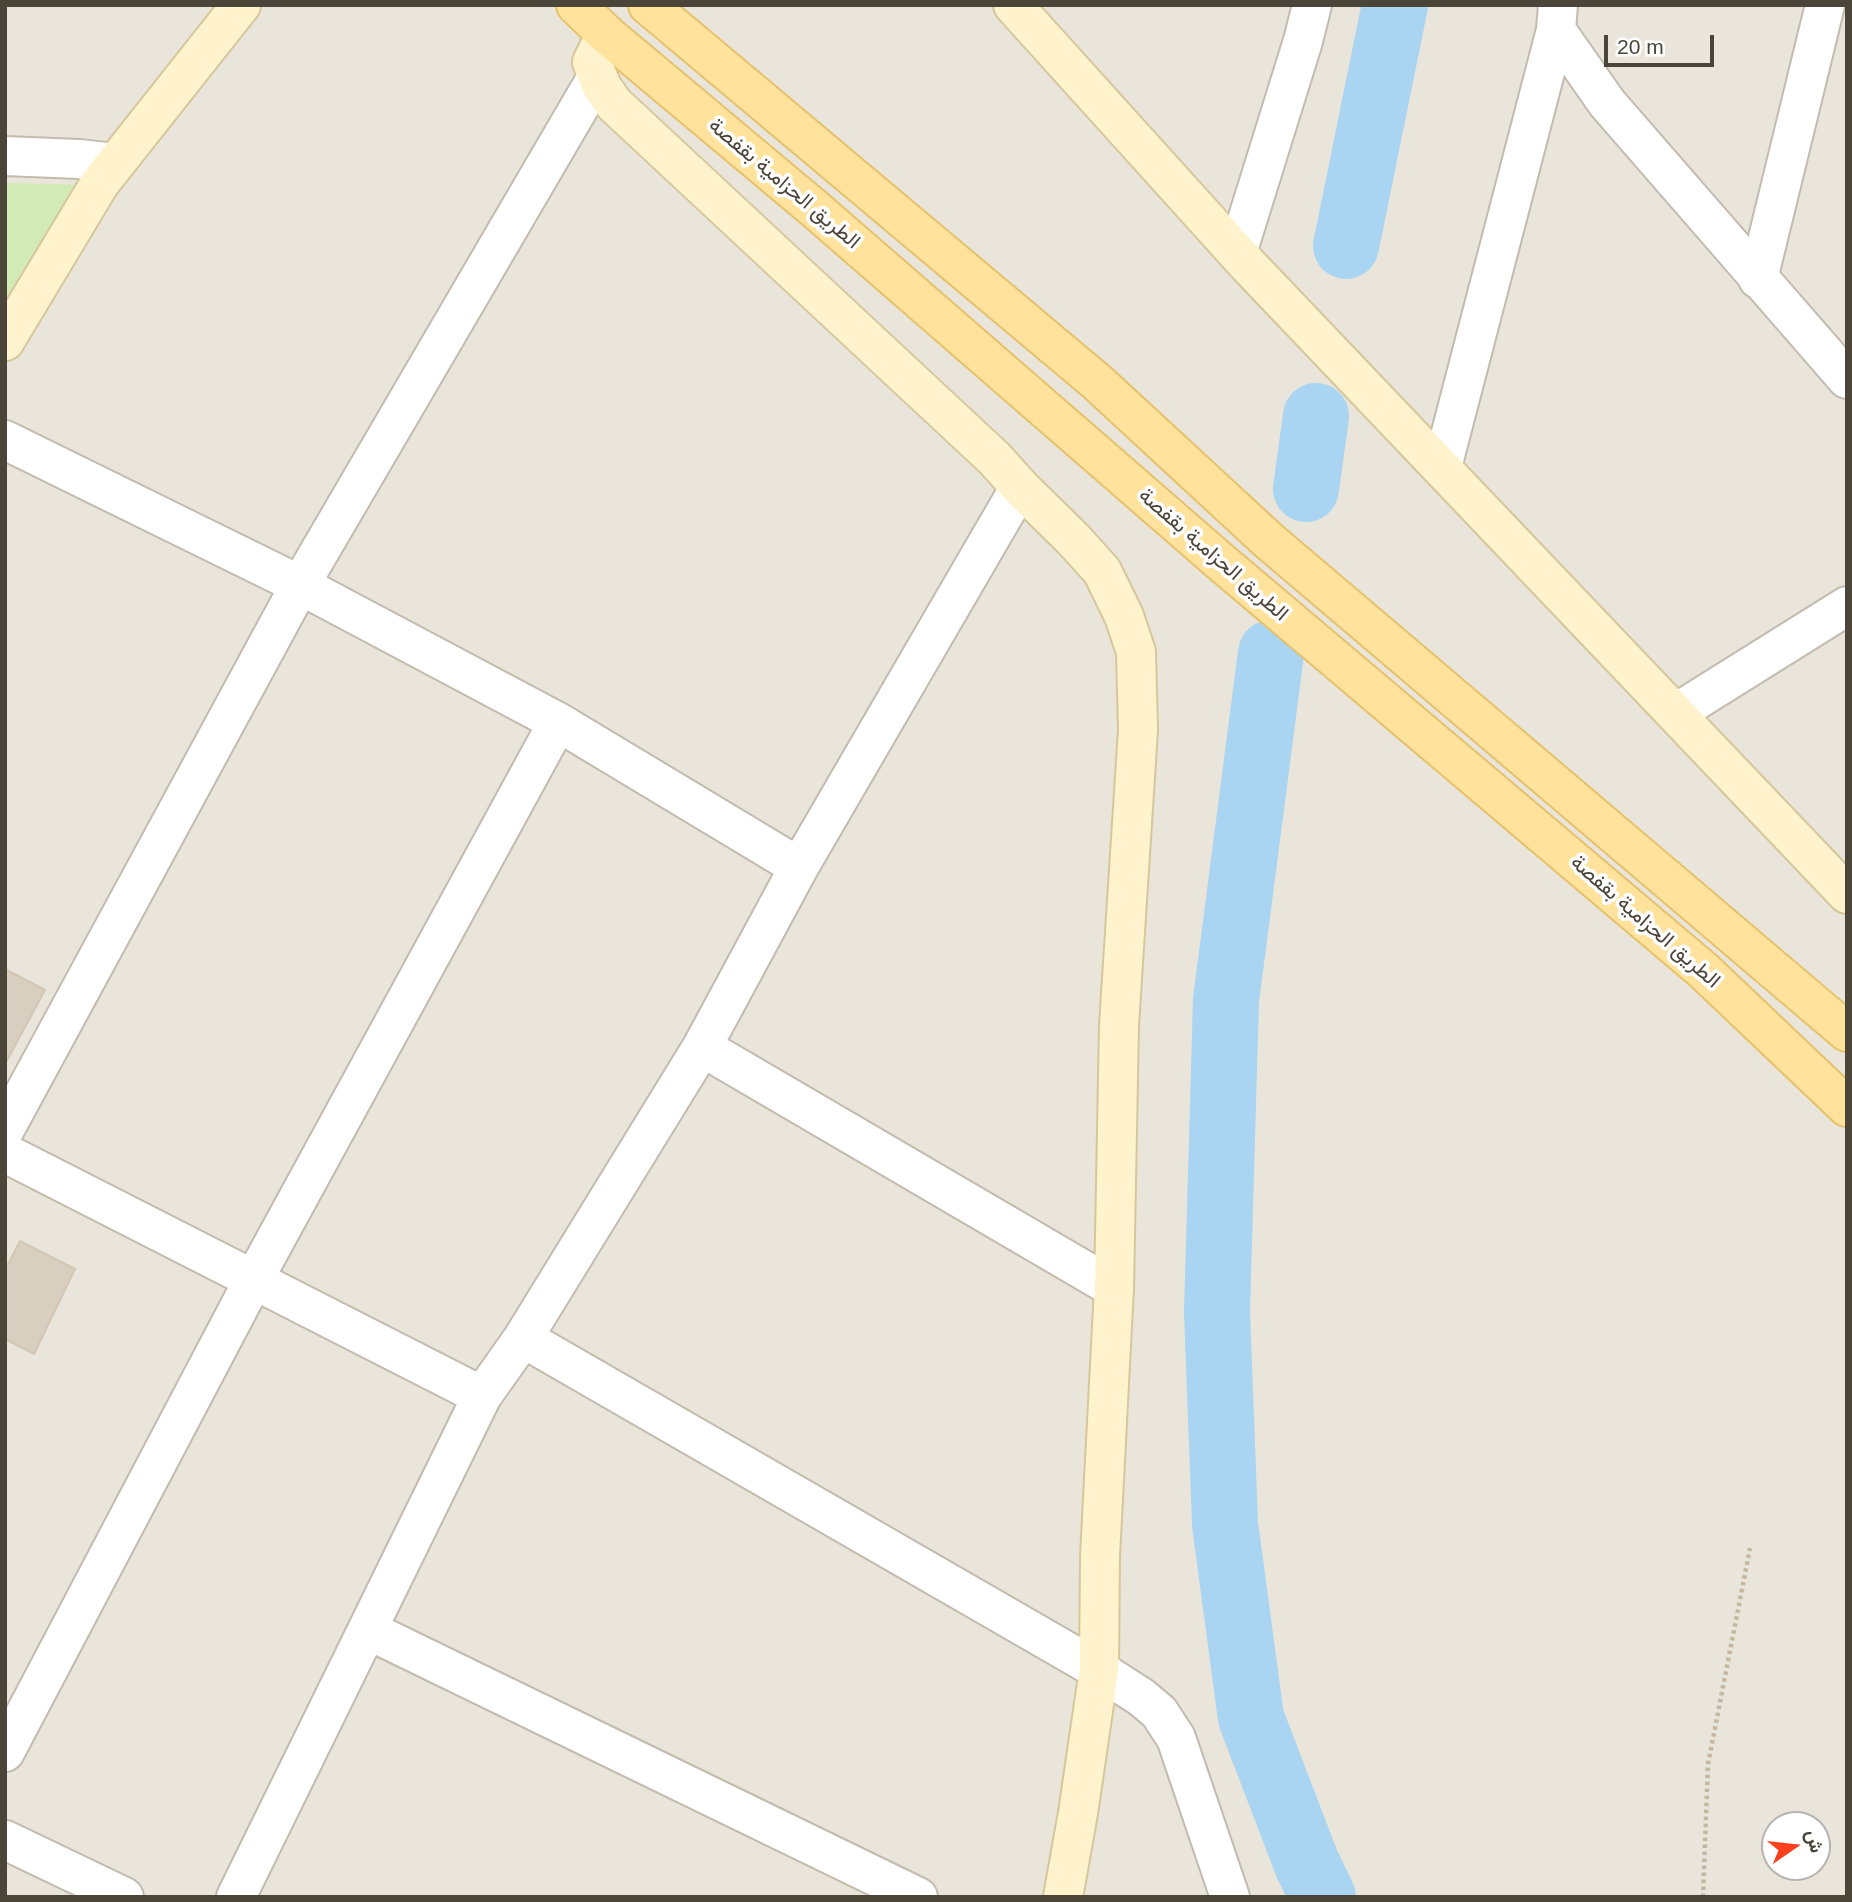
<!DOCTYPE html>
<html>
<head>
<meta charset="utf-8">
<style>
	body { margin:0 }
	#map { position:relative; width:1852px; height:1902px; overflow:hidden; background:#f6f3ec; font-family:Helvetica,Vazirmatn,sans-serif }
	canvas { display:block }
	.frame { position:absolute; inset:0; border:7px solid #4b4439; pointer-events:none }
	.north { position:absolute; left:1761px; top:1811px; width:70px; height:70px; box-sizing:border-box; background:#fff; border:2px solid #b7b4b0; border-radius:50%; rotate:76deg; font-size:19px; font-weight:700; line-height:28px; text-align:center; color:#4b4439 }
	.north::after { content:''; display:block; margin:auto; width:24px; height:32px; background:#fc3f1d; clip-path:polygon(50% 0,100% 100%,50% 72%,0 100%) }
	.scale { position:absolute; left:1604px; top:35px; width:110px; height:32px; box-sizing:border-box; border:4px solid #4b4439; border-top:0; padding-left:9px; font-size:21px; line-height:24px; white-space:nowrap; color:#4b4439; -webkit-text-stroke:5px #fff; paint-order:stroke }
</style>
</head>
<body>
<div id="map">
<canvas width="1852" height="1902"></canvas>
<div class="frame"></div>
<div class="north">ش</div>
<div class="scale">20 m</div>
</div>
<script>
const ctx = document.querySelector('canvas').getContext('2d');
ctx.lineJoin = 'round';
function fillPath(path, color) { ctx.fillStyle = color; ctx.fill(path, 'evenodd'); }
const toPath = rows => new Path2D(rows.map(r => 'M' + r).join(''));
function trace(path, color, width, dash) { ctx.strokeStyle = color; ctx.lineWidth = width; ctx.lineCap = dash ? 'butt' : 'round'; ctx.setLineDash(dash || []); ctx.stroke(path); }
function drawText(font, color, halo, rows, align = 'center') {
  ctx.font = font + ' Helvetica,Vazirmatn,sans-serif'; ctx.lineWidth = 7; ctx.setLineDash([]); ctx.textBaseline = 'middle'; ctx.strokeStyle = halo; ctx.fillStyle = color; for (const [text, x, y, turn = 0] of rows) {
    ctx.save(); ctx.translate(x, y); ctx.rotate((+turn || 0) * Math.PI / 180); ctx.textAlign = isNaN(turn) ? turn : align; if (halo) ctx.strokeText(text, 0, 0); ctx.fillText(text, 0, 0); ctx.restore();
  }
}
fillPath(toPath([
	[5,5,1847,5,1847,1897,5,1897],
	[1775,1825,1817,1825,1817,1867,1775,1867]
]), '#eae5da');
fillPath(toPath([
	[5,183,94,185,5,319]
]), '#d2eab5');
trace(toPath([
	[1346,246,1395,5],
	[1306,489,1316,416],
	[1271,653,1226,1000,1217,1312,1225,1524,1251,1718,1307,1864,1323,1897]
]), '#a9d4f2', 66);
const building = toPath([
	[5,969,45,990,5,1064,5,969],
	[20,1241,75,1269,34,1354,5,1339,5,1270,20,1241]
]);
fillPath(building, '#d8cfc1');
trace(building, '#d3c7b4', 2);
const street = toPath([
	[1558,5,1556,30,1607,103,1847,379],
	[5,156,79,159,115,163],
	[1237,253,1303,41,1312,5],
	[1758,279,1825,5],
	[5,440,300,585,558,722,799,867],
	[1442,467,1556,30],
	[1676,713,1847,606],
	[702,1047,1114,1288],
	[5,1129,300,585,597,77],
	[5,1153,482,1396],
	[523,1338,1099,1670,1141,1697,1159,1712,1176,1738,1230,1897],
	[368,1630,918,1897],
	[5,1752,254,1279,558,722],
	[5,1840,124,1897],
	[236,1897,482,1396,523,1338,702,1047,799,867,1020,487]
]);
const secondary = toPath([
	[1013,5,1247,264,1847,894],
	[606,34,592,62,602,87,614,104,995,459,1020,487,1073,539,1102,571,1124,616,1136,652,1138,730,1119,1025,1114,1288,1100,1556,1099,1670,1078,1813,1063,1897],
	[5,341,100,183,241,5]
]);
const primary = toPath([
	[576,5,606,34,816,210,1222,563,1704,971,1847,1107],
	[648,5,1097,382,1268,540,1847,1032]
]);
trace(street, '#c2bbae', 42);
trace(secondary, '#d6c79b', 42);
trace(primary, '#e6c16a', 42);
trace(toPath([
	[1703,1897,1708,1764,1750,1548]
]), '#c4b79f', 4.5, [3.5, 3.5]);
trace(street, '#fff', 38);
trace(secondary, '#fff3cd', 38);
trace(primary, '#ffe39c', 38);
drawText('21px', '#4b4439', '#fff', [
	["الطريق الحزامية بقفصة",784,184,40],
	["الطريق الحزامية بقفصة",1213,555,41],
	["الطريق الحزامية بقفصة",1645,922,41]
]);
</script>
</body>
</html>
